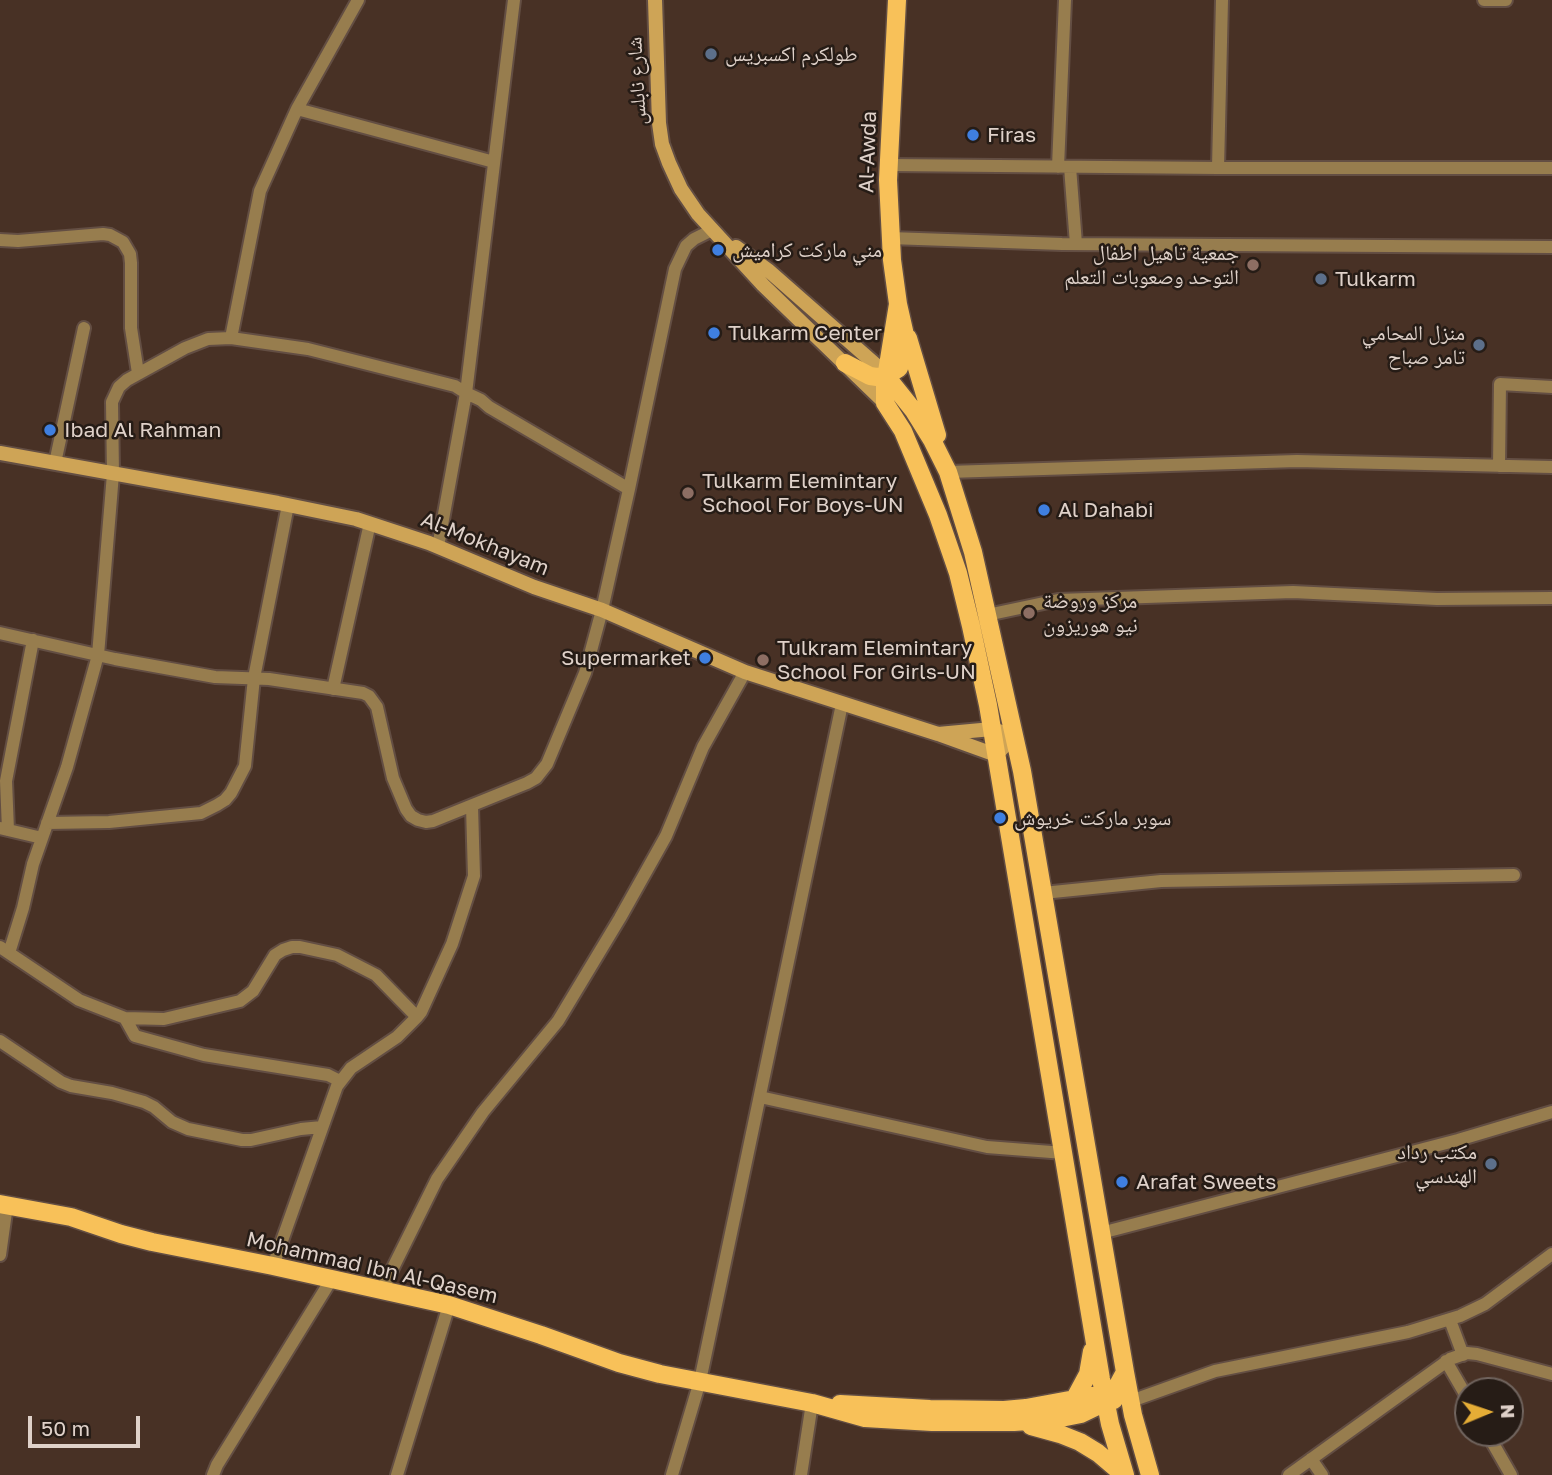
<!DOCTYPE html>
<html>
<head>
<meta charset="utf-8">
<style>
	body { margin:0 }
	#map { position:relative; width:1552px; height:1475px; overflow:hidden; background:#483125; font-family:"Golos Text",sans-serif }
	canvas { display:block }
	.north { position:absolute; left:1454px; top:1377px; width:70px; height:70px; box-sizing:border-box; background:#261c16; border:2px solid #70645e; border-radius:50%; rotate:88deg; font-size:19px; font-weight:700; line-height:28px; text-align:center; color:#dfd1c9 }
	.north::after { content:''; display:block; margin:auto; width:24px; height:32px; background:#e5ad36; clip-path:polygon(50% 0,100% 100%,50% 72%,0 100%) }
	.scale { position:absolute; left:28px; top:1416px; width:112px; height:32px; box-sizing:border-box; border:4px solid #dfd1c9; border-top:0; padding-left:9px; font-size:21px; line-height:24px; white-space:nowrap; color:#dfd1c9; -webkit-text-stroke:5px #261c16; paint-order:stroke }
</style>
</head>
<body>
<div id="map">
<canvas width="1552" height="1475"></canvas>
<div class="north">N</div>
<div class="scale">50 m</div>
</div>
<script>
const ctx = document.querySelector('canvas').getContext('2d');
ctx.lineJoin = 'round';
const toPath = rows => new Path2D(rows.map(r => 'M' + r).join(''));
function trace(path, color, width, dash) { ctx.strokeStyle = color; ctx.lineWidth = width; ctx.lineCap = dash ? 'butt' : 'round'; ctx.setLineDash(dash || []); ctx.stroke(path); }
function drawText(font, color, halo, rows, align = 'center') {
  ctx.font = font + ' "Golos Text","Noto Naskh Arabic",sans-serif'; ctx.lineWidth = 5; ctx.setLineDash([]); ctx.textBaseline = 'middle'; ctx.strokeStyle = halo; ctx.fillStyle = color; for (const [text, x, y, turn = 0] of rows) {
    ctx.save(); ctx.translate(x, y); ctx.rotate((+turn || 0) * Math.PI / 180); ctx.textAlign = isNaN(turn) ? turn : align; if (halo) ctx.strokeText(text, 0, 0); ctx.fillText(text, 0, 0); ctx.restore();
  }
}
const street = toPath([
	[1484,0,1506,0],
	[297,109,494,162],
	[888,165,1218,168,1552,168],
	[1058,167,1065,0],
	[1070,167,1076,244],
	[1218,168,1222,0],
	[890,238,1062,244,1552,247],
	[0,240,18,241,103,234,110,235,123,242,130,254,131,263,131,328,138,373],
	[231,338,260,191,297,109,358,0],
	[55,463,84,328],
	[1499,466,1500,384,1552,387],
	[948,472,1297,461,1552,467],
	[438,547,466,393,514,0],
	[987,615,1058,600,1293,592,1437,599,1552,598],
	[0,633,115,659,215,677,269,679,363,693,369,696,377,707,393,778,406,809,411,816,418,820,426,822,433,821,527,783,536,778,547,764,585,673,602,610,629,489,675,269,686,246,694,239,712,230],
	[333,689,370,523],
	[47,823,109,822,201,813,217,805,225,800,231,793,245,766,254,678,288,505],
	[0,828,42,838],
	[8,830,6,781,33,640],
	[1043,893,1161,881,1514,875],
	[0,947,79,1000,125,1018,164,1019,240,1001,253,991,275,955,283,950,292,947,300,947,337,955,376,975,417,1017],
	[9,953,23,908,33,864,67,767,98,655,113,474,112,402,119,387,127,380,185,348,208,339,231,338,308,349,455,386,466,393,481,400,489,407,629,489],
	[125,1018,135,1036,204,1055,328,1075,340,1081],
	[0,1041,61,1082,71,1086,112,1093,144,1102,154,1107,172,1122,188,1129,242,1140,251,1140,301,1129,322,1127],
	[760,1097,987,1147,1064,1153],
	[1101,1233,1458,1140,1552,1112],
	[0,1255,7,1205],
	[273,1266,337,1086,351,1068,397,1037,417,1017,421,1012,452,944,474,876,472,806],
	[382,1290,437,1179,483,1112,558,1021,620,918,666,836,703,747,745,672],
	[1450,1320,1463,1355],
	[1446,1361,1468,1399],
	[1131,1401,1215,1371,1408,1332,1460,1316,1485,1304,1552,1254],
	[1487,1433,1511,1475],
	[1311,1459,1322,1475],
	[213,1475,217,1465,331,1280],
	[397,1475,449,1305],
	[672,1475,700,1381,842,704],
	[801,1475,812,1403],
	[1289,1475,1450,1359,1467,1353,1477,1354,1552,1374]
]);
const secondary = toPath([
	[655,0,659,123,662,144,669,163,681,189,698,214,763,285,885,403],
	[736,247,769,271,876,365,886,376],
	[0,453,278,503,356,519,429,543,534,587,602,610,745,672,938,734,996,755,1014,736,992,729,938,734]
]);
const primary = toPath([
	[898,304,885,384,885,403,903,431,938,515,958,573,971,626,988,705,1101,1379,1110,1424,1125,1475],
	[908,338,937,435],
	[845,363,870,376,877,377,886,376,899,368,904,349,905,335,898,304,892,260,888,180,897,0],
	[886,376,914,411,932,440,948,472,973,552,1022,771,1125,1372,1133,1415,1150,1475],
	[0,1204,71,1217,121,1234,152,1242,273,1266,449,1305,541,1335,619,1363,660,1374,812,1403,865,1418,932,1422,1014,1422,1056,1419,1081,1414,1106,1402,1112,1396,1125,1372],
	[1074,1400,1088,1374,1092,1351],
	[840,1404,930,1409,1004,1410,1026,1408,1091,1396,1104,1396,1114,1400],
	[1031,1426,1060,1434,1080,1442,1098,1453,1124,1475]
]);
trace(street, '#634e43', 16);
trace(secondary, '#634e43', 18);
trace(primary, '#634e43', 21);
trace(street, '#977d4e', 12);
trace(secondary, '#cea456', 14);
trace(primary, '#f8c159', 18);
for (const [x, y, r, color] of [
	[711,54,7,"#5c6f8a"],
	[973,135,7,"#3f7fe0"],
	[718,250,7,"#3f7fe0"],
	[1253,265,7,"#8d6e63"],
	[1321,279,7,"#5c6f8a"],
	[714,333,7,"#3f7fe0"],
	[1479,345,7,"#5c6f8a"],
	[50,430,7,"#3f7fe0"],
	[688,493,7,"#8d6e63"],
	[1044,510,7,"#3f7fe0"],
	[1029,613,7,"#8d6e63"],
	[705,658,7,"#3f7fe0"],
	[763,660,7,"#8d6e63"],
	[1000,818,7,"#3f7fe0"],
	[1491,1164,7,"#5c6f8a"],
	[1122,1182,7,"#3f7fe0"]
]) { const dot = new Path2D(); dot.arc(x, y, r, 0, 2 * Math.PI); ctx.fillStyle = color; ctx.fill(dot); trace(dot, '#261c16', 2.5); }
drawText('21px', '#dfd1c9', '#261c16', [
	["طولكرم اكسبريس",725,54],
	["Firas",987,135],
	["مني ماركت كراميش",732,250],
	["جمعية تاهيل اطفال",1239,253,"right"],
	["التوحد وصعوبات التعلم",1239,277,"right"],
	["Tulkarm",1335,279],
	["Tulkarm Center",728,333],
	["منزل المحامي",1465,333,"right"],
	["تامر صباح",1465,357,"right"],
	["Ibad Al Rahman",64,430],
	["Tulkarm Elemintary",702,481],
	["School For Boys-UN",702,505],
	["Al Dahabi",1058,510],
	["مركز وروضة",1043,601],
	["نيو هوريزون",1043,625],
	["Tulkram Elemintary",777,648],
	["School For Girls-UN",777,672],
	["Supermarket",691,658,"right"],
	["سوبر ماركت خريوش",1014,818],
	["مكتب رداد",1477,1152,"right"],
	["الهندسي",1477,1176,"right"],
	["Arafat Sweets",1136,1182]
], 'left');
drawText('21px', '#dfd1c9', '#261c16', [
	["شارع نابلس",637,81,-93],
	["Al-Awda",868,152,-88],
	["Al-Mokhayam",485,544,22],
	["Mohammad Ibn Al-Qasem",372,1268,13]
]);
</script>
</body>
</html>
